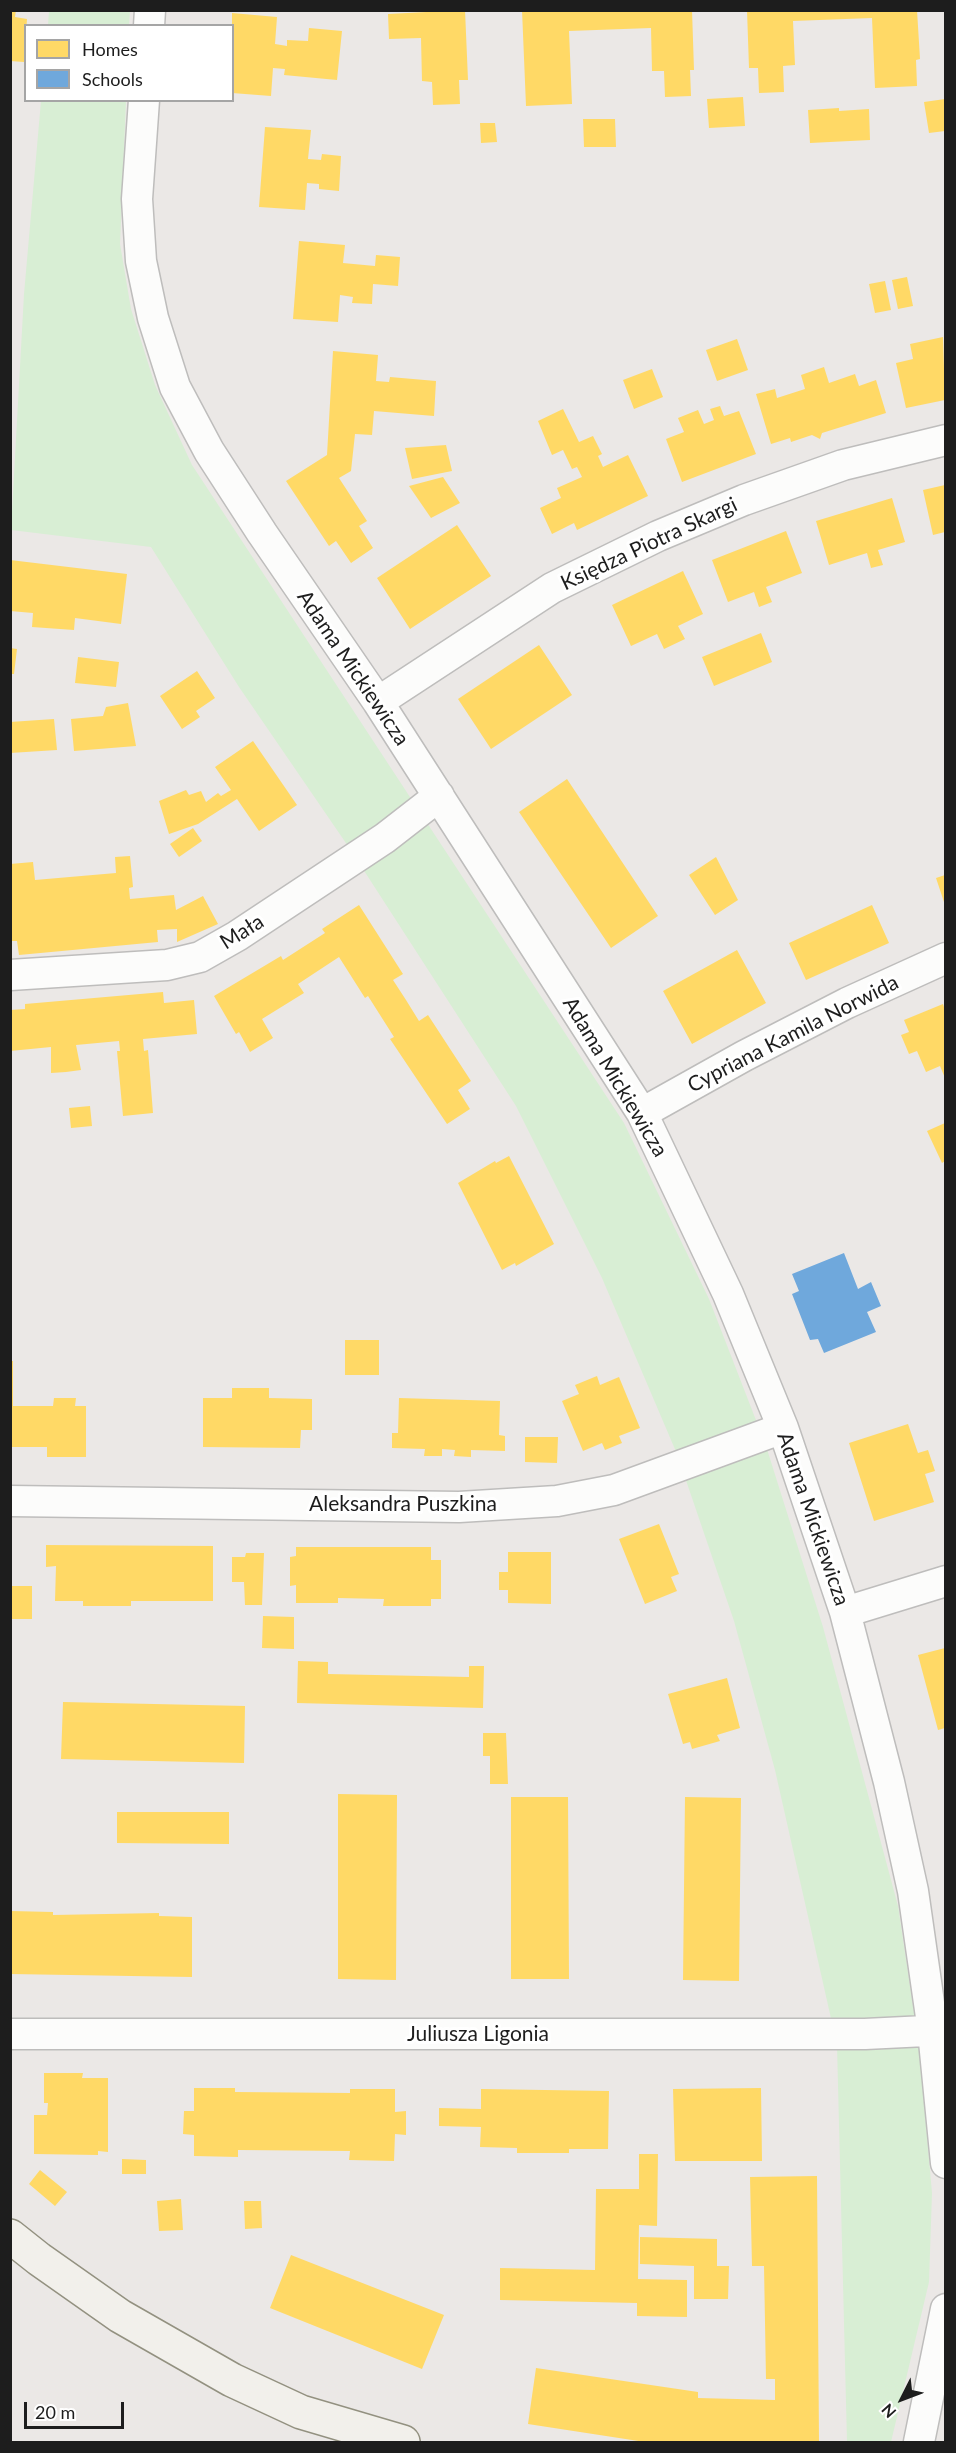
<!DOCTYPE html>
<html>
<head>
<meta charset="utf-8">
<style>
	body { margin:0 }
	#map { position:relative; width:956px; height:2453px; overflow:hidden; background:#ebe8e6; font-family:Lato,sans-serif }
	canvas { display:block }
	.frame { position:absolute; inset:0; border:12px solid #1d1d1d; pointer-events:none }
	.legend { position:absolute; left:24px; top:24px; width:210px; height:78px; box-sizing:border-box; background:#fff; border:2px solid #a5a5a5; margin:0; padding:8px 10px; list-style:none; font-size:18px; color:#1d1d1d }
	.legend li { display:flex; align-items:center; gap:12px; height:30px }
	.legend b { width:30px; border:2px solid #a5a5a5 }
	.north { position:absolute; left:872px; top:2369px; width:60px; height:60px; -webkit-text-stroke:4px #fff; paint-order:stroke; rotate:228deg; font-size:16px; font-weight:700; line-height:24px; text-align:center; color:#1d1d1d }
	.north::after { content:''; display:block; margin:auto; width:21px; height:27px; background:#1d1d1d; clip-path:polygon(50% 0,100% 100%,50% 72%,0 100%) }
	.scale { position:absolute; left:24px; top:2402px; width:100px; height:27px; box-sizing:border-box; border:3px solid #1d1d1d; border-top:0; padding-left:8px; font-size:18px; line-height:21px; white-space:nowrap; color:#1d1d1d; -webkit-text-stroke:4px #fff; paint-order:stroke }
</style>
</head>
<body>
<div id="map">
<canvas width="956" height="2453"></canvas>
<div class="frame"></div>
<ul class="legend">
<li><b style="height:16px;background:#ffd966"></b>Homes</li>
<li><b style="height:16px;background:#6fa8dc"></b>Schools</li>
</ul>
<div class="north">N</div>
<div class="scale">20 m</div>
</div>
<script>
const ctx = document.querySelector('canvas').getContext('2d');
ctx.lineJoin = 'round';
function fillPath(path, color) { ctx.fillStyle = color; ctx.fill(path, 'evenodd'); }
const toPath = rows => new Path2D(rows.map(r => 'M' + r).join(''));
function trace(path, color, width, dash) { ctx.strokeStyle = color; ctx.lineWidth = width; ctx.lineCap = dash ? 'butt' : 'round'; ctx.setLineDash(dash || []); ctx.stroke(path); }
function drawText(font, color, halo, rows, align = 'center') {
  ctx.font = font + ' Lato,sans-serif'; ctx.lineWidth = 6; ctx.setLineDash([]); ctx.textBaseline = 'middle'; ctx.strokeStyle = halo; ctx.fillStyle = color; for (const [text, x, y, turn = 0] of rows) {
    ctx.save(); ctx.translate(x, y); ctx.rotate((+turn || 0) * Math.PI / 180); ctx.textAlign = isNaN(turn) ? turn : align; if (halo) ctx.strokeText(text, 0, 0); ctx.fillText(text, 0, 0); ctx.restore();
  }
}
fillPath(toPath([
	[49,11,130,11,129,25,48,25],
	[41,101,126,101,120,244,131,309,155,385,192,465,624,1123,709,1299,766,1446,823,1627,898,1906,919,2046,932,2193,929,2282,891,2442,847,2442,837,2045,775,1770,734,1621,677,1454,602,1278,516,1106,350,849,239,687,151,547,11,530,24,294]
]), '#d8eed4');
fillPath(toPath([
	[10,10,16,10,15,17,27,19,24,62,10,61],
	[465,10,468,80,459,80,460,104,433,105,432,82,422,81,421,38,389,39,388,14],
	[522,10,692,10,694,70,690,70,691,96,665,97,664,71,652,71,651,28,569,31,572,104,526,106],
	[747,10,917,10,920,59,916,60,917,86,875,88,872,18,793,21,795,65,783,66,784,92,759,93,758,68,749,68],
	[232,13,277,17,275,44,287,46,287,40,308,41,309,28,342,31,337,80,284,75,285,69,273,68,271,96,232,93],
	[743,97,745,126,709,128,707,99],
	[945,99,945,131,929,133,924,102],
	[839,108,839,111,869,109,870,140,810,143,808,110],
	[583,119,615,119,616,147,584,147],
	[480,123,495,123,497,142,481,143],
	[265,127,311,130,308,159,321,160,322,154,341,156,339,191,319,189,319,184,307,183,305,210,259,207],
	[299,241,345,245,343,263,375,266,376,255,400,257,398,286,373,284,372,304,352,303,353,297,340,295,338,322,293,319],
	[907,277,913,306,898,309,892,280],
	[885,281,891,310,875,313,869,284],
	[943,337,945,400,906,408,896,363,913,359,910,344],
	[737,339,748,370,717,381,706,350],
	[333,351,378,355,376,381,389,382,390,377,436,381,434,416,374,411,372,435,355,434,351,471,339,478,367,521,359,526,373,548,351,563,336,541,329,546,286,481,327,455],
	[824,367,829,383,855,374,859,386,876,380,886,413,822,433,820,439,812,435,791,442,790,438,771,444,756,394,775,389,777,398,805,389,801,375],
	[652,369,663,397,634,409,623,380],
	[720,406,724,416,739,411,756,454,682,482,666,439,684,432,678,418,698,410,704,424,714,420,710,409],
	[563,409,579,442,593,436,602,454,598,456,603,467,628,455,648,496,577,530,574,523,552,534,540,508,561,498,557,488,582,477,577,467,572,469,563,450,552,455,538,421],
	[446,445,452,471,412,479,405,448],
	[443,477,460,503,431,518,409,486],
	[945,485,945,532,933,535,923,490],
	[892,498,905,542,878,550,883,565,871,568,867,553,829,565,816,521],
	[457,525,491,576,410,629,377,578],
	[786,531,802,573,766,587,772,602,759,607,754,592,728,602,712,560],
	[10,560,127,574,121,624,75,618,74,630,32,627,33,613,10,611],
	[683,571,703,614,678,626,685,639,664,649,657,634,631,646,612,605],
	[761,633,772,662,714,686,702,657],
	[539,645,572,695,491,749,458,699],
	[10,648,17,649,14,674,10,674],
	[78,657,119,662,116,687,75,683],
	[197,671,215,698,196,711,200,717,182,729,160,696],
	[128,703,136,746,74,751,71,719,103,716,106,707],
	[54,719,57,750,10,753,10,722],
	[253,741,297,805,259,831,237,799,198,824,169,834,159,801,186,790,189,795,201,791,206,802,218,793,221,796,231,790,215,767],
	[567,779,658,916,611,948,519,812],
	[193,828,202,841,179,857,170,844],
	[130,856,133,887,129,888,130,899,174,895,176,910,203,896,218,924,177,942,177,929,157,930,158,942,19,955,17,941,10,941,10,864,33,862,35,880,116,873,115,857],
	[716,857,738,900,715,915,689,875],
	[945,875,945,905,936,878],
	[359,905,403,974,393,980,406,1000,419,1021,428,1015,471,1081,458,1090,470,1109,447,1124,390,1039,394,1037,368,996,365,998,339,957,298,984,304,993,262,1019,273,1038,250,1052,239,1032,236,1034,214,996,281,956,283,960,325,933,322,929],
	[872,905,889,943,806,980,789,943],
	[737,950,766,1003,692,1044,663,991],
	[163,992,164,1003,194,1000,197,1034,143,1039,144,1051,148,1050,153,1113,123,1116,117,1051,120,1051,119,1041,76,1045,81,1070,66,1072,51,1073,51,1047,10,1051,10,1010,25,1009,25,1004],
	[943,1004,945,1010,945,1078,940,1066,926,1072,917,1051,909,1054,901,1035,909,1032,904,1020],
	[90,1106,92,1126,71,1128,69,1108],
	[945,1123,945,1161,942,1163,927,1131],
	[509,1156,554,1244,516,1266,515,1263,502,1270,458,1183,495,1161,496,1163],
	[345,1340,379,1340,379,1375,345,1375],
	[10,1361,13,1361,13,1406,53,1406,54,1398,76,1398,75,1406,86,1406,86,1457,47,1457,47,1447,10,1447],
	[597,1376,600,1385,619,1377,640,1428,619,1436,622,1443,605,1450,602,1443,583,1451,562,1401,579,1394,575,1385],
	[232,1388,269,1388,269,1398,312,1399,312,1430,301,1430,300,1448,203,1447,203,1398,232,1398],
	[399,1398,500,1401,499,1435,505,1436,505,1451,471,1450,471,1457,454,1456,455,1450,442,1449,442,1456,424,1456,425,1449,392,1448,392,1433,398,1433],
	[908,1424,918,1453,928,1450,935,1471,925,1474,934,1502,874,1521,849,1443],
	[525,1437,558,1437,557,1463,525,1462],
	[659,1524,679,1574,671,1577,677,1591,645,1604,619,1539],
	[46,1545,213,1546,213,1601,131,1601,131,1606,83,1606,83,1601,55,1601,56,1566,46,1567],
	[296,1547,431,1547,431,1560,441,1560,441,1599,431,1599,431,1606,383,1606,384,1599,338,1598,338,1603,296,1603,296,1585,290,1586,290,1557,296,1556],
	[508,1552,551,1552,551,1604,508,1603,508,1590,499,1590,499,1572,508,1572],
	[246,1553,264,1553,262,1605,245,1605,244,1582,232,1582,232,1557,245,1557],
	[10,1586,32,1586,32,1619,10,1619],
	[263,1616,294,1617,294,1649,262,1648],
	[945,1648,945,1728,938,1730,918,1655],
	[298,1661,328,1662,328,1674,469,1677,469,1666,484,1666,483,1708,297,1703],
	[727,1678,740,1728,717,1735,720,1741,692,1749,690,1742,683,1744,668,1694],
	[63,1702,245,1706,244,1763,61,1759],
	[483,1733,506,1733,508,1784,490,1784,490,1756,483,1756],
	[338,1794,397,1795,396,1980,338,1979],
	[511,1797,568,1797,569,1979,511,1979],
	[685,1797,741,1798,739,1981,683,1980],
	[117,1812,229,1812,229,1844,117,1843],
	[10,1911,53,1912,53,1915,159,1913,159,1916,192,1917,192,1977,10,1974],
	[44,2073,83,2073,82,2078,108,2078,108,2152,98,2151,98,2155,34,2154,34,2115,47,2115,48,2103,44,2103],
	[194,2088,235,2088,235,2092,350,2093,350,2089,395,2089,395,2112,406,2111,406,2135,395,2134,394,2161,349,2160,350,2151,238,2150,238,2157,194,2156,194,2135,183,2134,184,2111,194,2111],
	[761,2088,762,2161,675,2161,673,2089],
	[481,2089,609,2091,608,2149,569,2149,569,2153,517,2153,517,2148,480,2147,481,2127,439,2126,439,2108,481,2109],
	[639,2154,658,2154,657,2226,639,2225,638,2279,687,2280,687,2317,637,2316,637,2303,500,2300,500,2268,595,2270,596,2189,639,2189],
	[122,2159,146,2160,146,2174,122,2174],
	[40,2170,67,2192,55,2206,29,2184],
	[817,2176,819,2442,645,2442,528,2424,536,2368,698,2392,698,2398,775,2400,775,2379,766,2379,764,2266,752,2266,750,2177],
	[181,2199,183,2230,159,2231,157,2201],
	[244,2201,261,2201,262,2228,245,2229],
	[640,2237,717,2239,717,2266,729,2266,728,2299,694,2299,694,2266,640,2264],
	[291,2255,444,2315,422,2369,270,2308]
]), '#ffd966');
fillPath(toPath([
	[844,1253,858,1289,871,1282,881,1306,867,1312,876,1332,824,1353,818,1339,810,1340,792,1294,799,1291,792,1274]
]), '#6fa8dc');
const street = toPath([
	[149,26,150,10],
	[144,100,137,199,141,261,153,318,175,387,209,451,262,533,378,702,642,1113,728,1294,783,1428,845,1612,889,1782,913,1891,933,2031,946,2163],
	[378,702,552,588,658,536,744,500,843,465,946,440],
	[10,975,167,965,200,957,237,936,385,838,439,796],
	[642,1113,744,1056,847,1003,946,958],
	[10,1501,459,1507,557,1501,614,1490,783,1428],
	[845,1612,946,1581],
	[10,2034,865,2034,946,2030],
	[919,2442,946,2309]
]);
const secondary = toPath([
	[10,2236,39,2259,120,2316,232,2380,301,2412,403,2442]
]);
trace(street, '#bebdbc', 33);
trace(secondary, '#939180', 36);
trace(street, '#fcfcfb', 30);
trace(secondary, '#f2f0eb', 33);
drawText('21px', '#1d1d1d', '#fff', [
	["Księdza Piotra Skargi",649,544,-25],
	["Adama Mickiewicza",353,668,56],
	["Mała",242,932,-32],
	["Cypriana Kamila Norwida",793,1034,-27],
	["Adama Mickiewicza",615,1077,59],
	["Aleksandra Puszkina",403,1504],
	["Adama Mickiewicza",813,1519,71],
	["Juliusza Ligonia",478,2034]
]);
</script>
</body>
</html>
